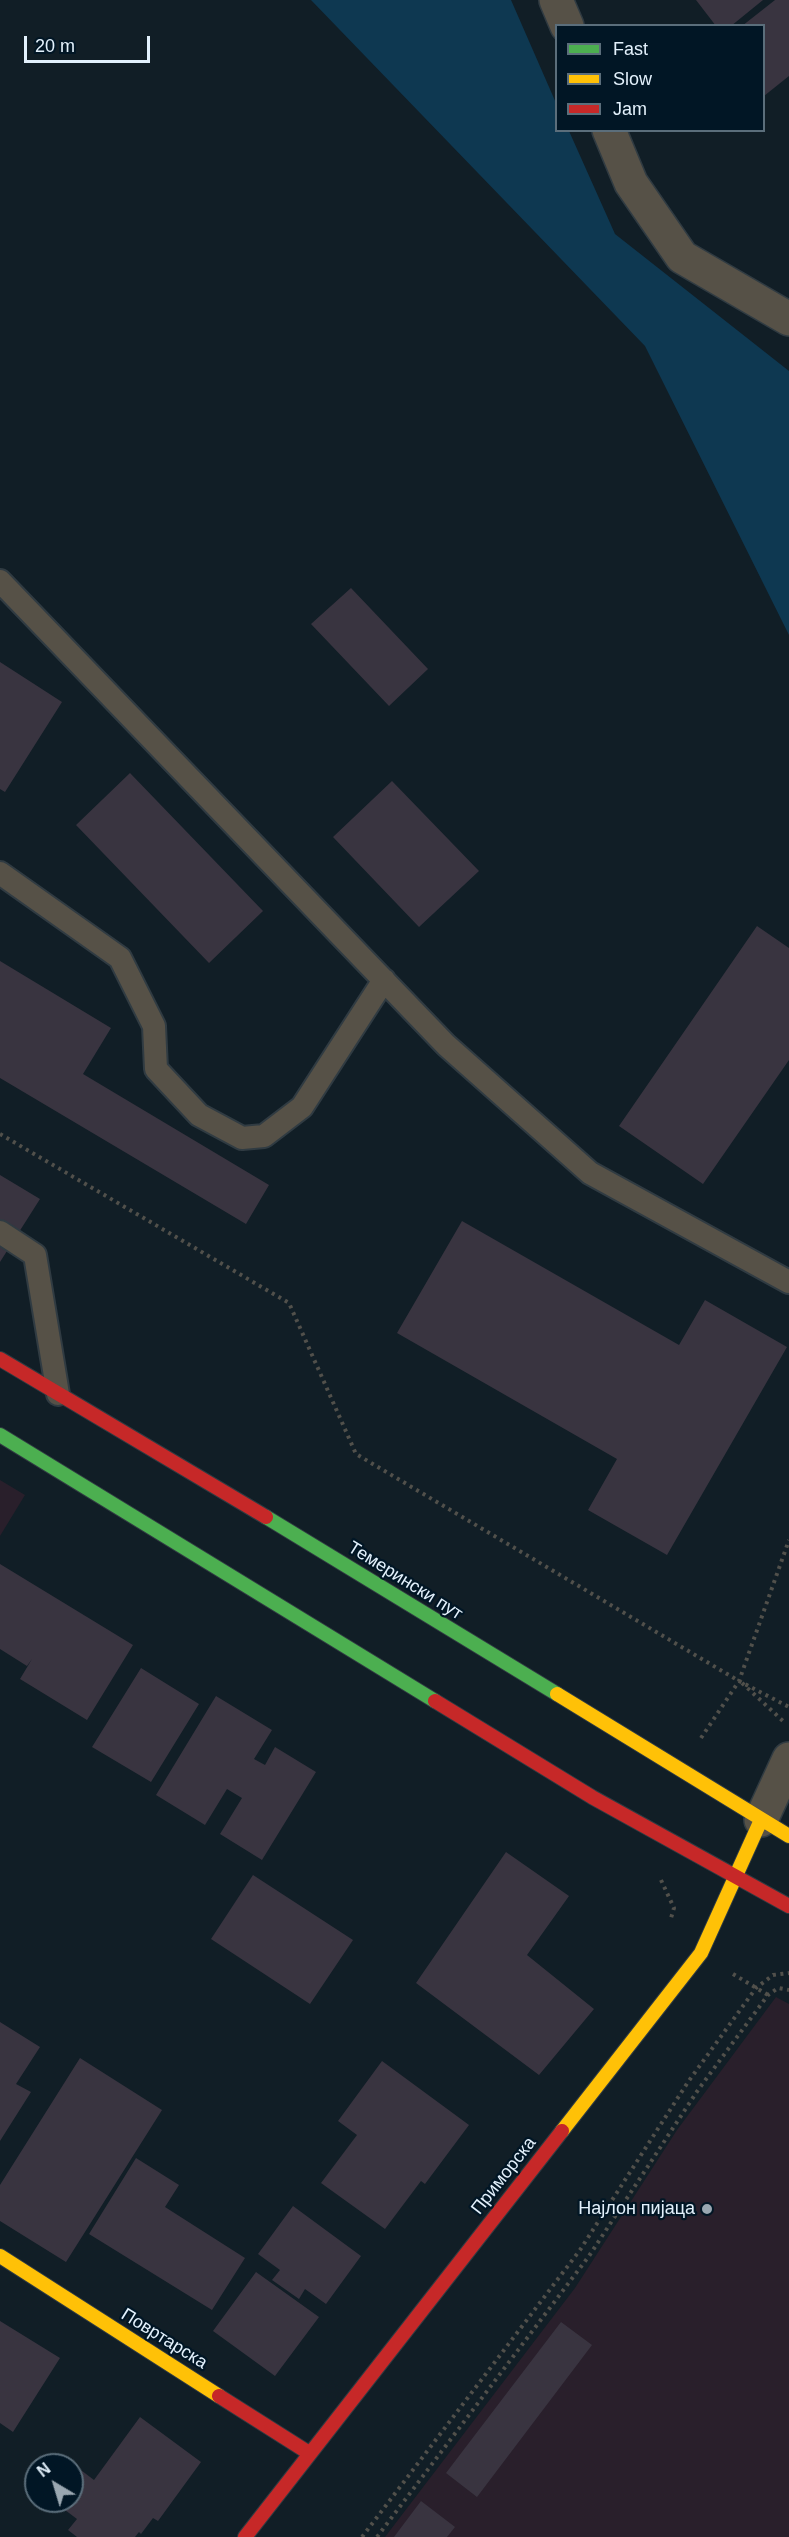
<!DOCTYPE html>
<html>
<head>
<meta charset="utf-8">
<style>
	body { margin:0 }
	#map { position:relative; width:789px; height:2537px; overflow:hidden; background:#111e26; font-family:Helvetica,sans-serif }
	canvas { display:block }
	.legend { position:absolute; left:555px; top:24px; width:210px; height:108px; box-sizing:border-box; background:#011625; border:2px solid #5b6e7b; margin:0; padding:8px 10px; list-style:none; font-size:18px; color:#e3f1fc }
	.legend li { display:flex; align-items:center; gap:12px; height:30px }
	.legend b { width:30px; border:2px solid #5b6e7b }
	.north { position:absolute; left:24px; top:2453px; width:60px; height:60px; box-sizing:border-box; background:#011625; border:2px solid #5b6e7b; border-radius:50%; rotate:322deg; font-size:16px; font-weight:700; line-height:24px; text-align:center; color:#e3f1fc }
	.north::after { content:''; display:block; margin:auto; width:21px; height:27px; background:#9aa7b1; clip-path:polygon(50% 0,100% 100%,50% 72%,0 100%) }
	.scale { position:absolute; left:24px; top:36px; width:126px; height:27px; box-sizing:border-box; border:3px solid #e3f1fc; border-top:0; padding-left:8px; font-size:18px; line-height:21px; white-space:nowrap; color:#e3f1fc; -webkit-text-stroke:4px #011625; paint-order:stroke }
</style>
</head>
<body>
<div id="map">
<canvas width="789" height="2537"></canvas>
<ul class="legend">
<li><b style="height:8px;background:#4caf50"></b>Fast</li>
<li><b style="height:8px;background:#ffc107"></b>Slow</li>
<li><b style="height:8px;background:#c62828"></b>Jam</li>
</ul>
<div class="north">N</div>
<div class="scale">20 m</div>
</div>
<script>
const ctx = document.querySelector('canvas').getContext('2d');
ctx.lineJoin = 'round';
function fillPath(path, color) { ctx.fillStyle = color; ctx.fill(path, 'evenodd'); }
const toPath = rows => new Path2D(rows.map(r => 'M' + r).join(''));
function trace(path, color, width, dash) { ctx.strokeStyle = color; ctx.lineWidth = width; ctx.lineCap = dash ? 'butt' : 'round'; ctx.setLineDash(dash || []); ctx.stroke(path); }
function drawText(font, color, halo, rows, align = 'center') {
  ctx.font = font + ' Helvetica,sans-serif'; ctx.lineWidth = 4.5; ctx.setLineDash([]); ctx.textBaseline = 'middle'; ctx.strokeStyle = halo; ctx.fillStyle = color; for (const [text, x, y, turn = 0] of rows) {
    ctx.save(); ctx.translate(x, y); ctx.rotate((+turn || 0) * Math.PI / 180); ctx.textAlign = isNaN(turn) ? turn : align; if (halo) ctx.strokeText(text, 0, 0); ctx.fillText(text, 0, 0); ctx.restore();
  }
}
fillPath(toPath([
	[0,1480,25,1495,0,1536],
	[776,1997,789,2004,789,2537,385,2537,575,2288,677,2130]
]), '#291f2b');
fillPath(toPath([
	[311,0,511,0,556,103,556,130,569,131,615,234,789,371,789,635,645,346]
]), '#0e3851');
fillPath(toPath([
	[696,0,763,0,731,26,716,26],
	[775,0,789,0,789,76,764,96,764,26,742,26],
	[351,588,428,669,389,706,311,624],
	[0,662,62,702,5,792,0,789],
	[130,773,263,911,209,963,76,825],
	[392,781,479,871,419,927,333,837],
	[757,926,789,948,789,1060,703,1184,619,1126],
	[0,961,111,1028,83,1074,269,1185,246,1224,0,1078],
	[0,1175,40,1199,0,1262],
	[462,1221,679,1345,705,1300,787,1347,667,1555,588,1510,617,1459,397,1333],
	[0,1564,133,1645,87,1720,20,1679,32,1659,27,1666,0,1649],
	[141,1668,199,1704,151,1782,92,1747],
	[216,1696,272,1730,254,1759,265,1765,275,1747,316,1772,262,1860,220,1834,242,1798,227,1789,205,1825,156,1795],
	[506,1852,569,1896,527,1955,594,2009,539,2075,416,1983],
	[253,1875,353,1940,310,2004,211,1939],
	[0,2022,40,2047,16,2084,31,2092,0,2141],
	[80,2058,162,2110,66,2262,0,2221,0,2185],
	[382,2061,469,2125,425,2184,421,2181,385,2229,321,2183,357,2135,338,2121],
	[136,2158,179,2185,165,2207,245,2258,212,2310,89,2234],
	[293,2206,361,2256,326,2304,305,2289,299,2299,272,2280,280,2270,258,2254],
	[256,2272,319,2317,275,2376,213,2331],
	[0,2321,60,2358,13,2432,0,2423],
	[561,2322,592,2345,477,2497,446,2473],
	[140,2417,201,2462,158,2521,153,2518,141,2534,139,2532,135,2537,77,2537,68,2530,77,2519,53,2501,72,2501,72,2465,60,2465,65,2458,94,2480],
	[421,2501,455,2527,447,2537,394,2537]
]), '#393440');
const lane = toPath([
	[0,581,446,1045,590,1173,789,1282],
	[0,873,120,958,154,1026,156,1069,199,1115,242,1138,264,1136,302,1107,384,980],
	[0,1232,35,1255,58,1394]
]);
const street = toPath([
	[556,0,567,26],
	[609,130,631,183,682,257,789,319],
	[761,1820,789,1759]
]);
const fast = toPath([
	[0,1435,435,1701],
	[266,1517,557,1694]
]);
const slow = toPath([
	[557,1694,789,1836],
	[562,2131,701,1953,761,1820],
	[0,2256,219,2396]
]);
const jam = toPath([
	[0,1359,266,1517],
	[435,1701,592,1797,789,1906],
	[219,2396,309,2453],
	[245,2537,562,2131]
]);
trace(lane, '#303b42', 26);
trace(street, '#303b42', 36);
trace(fast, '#303b42', 16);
trace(slow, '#303b42', 16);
trace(jam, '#303b42', 16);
trace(toPath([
	[0,1134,289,1303,356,1454,739,1681,789,1707],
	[742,1683,783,1721],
	[701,1738,739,1681,789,1540],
	[661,1880,674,1908,671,1918],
	[733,1974,768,1995],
	[362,2537,580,2250,688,2082,756,1988,773,1975,789,1973],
	[377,2537,589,2256,698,2090,768,1995,778,1988,789,1990]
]), '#51504b', 4, [3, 4.5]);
trace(lane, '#565147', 22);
trace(street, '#565147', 33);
trace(fast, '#4caf50', 14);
trace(slow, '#ffc107', 14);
trace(jam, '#c62828', 14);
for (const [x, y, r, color] of [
	[707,2209,6,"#9aa7b1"]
]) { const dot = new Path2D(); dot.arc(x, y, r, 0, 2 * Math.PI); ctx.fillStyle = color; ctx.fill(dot); trace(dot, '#011625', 2); }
drawText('18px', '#e3f1fc', '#011625', [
	["Темерински пут",405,1581,32],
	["Приморска",504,2176,-52],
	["Повртарска",164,2339,32]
]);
drawText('18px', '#e3f1fc', '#011625', [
	["Најлон пијаца",695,2209]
], 'right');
</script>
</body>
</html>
